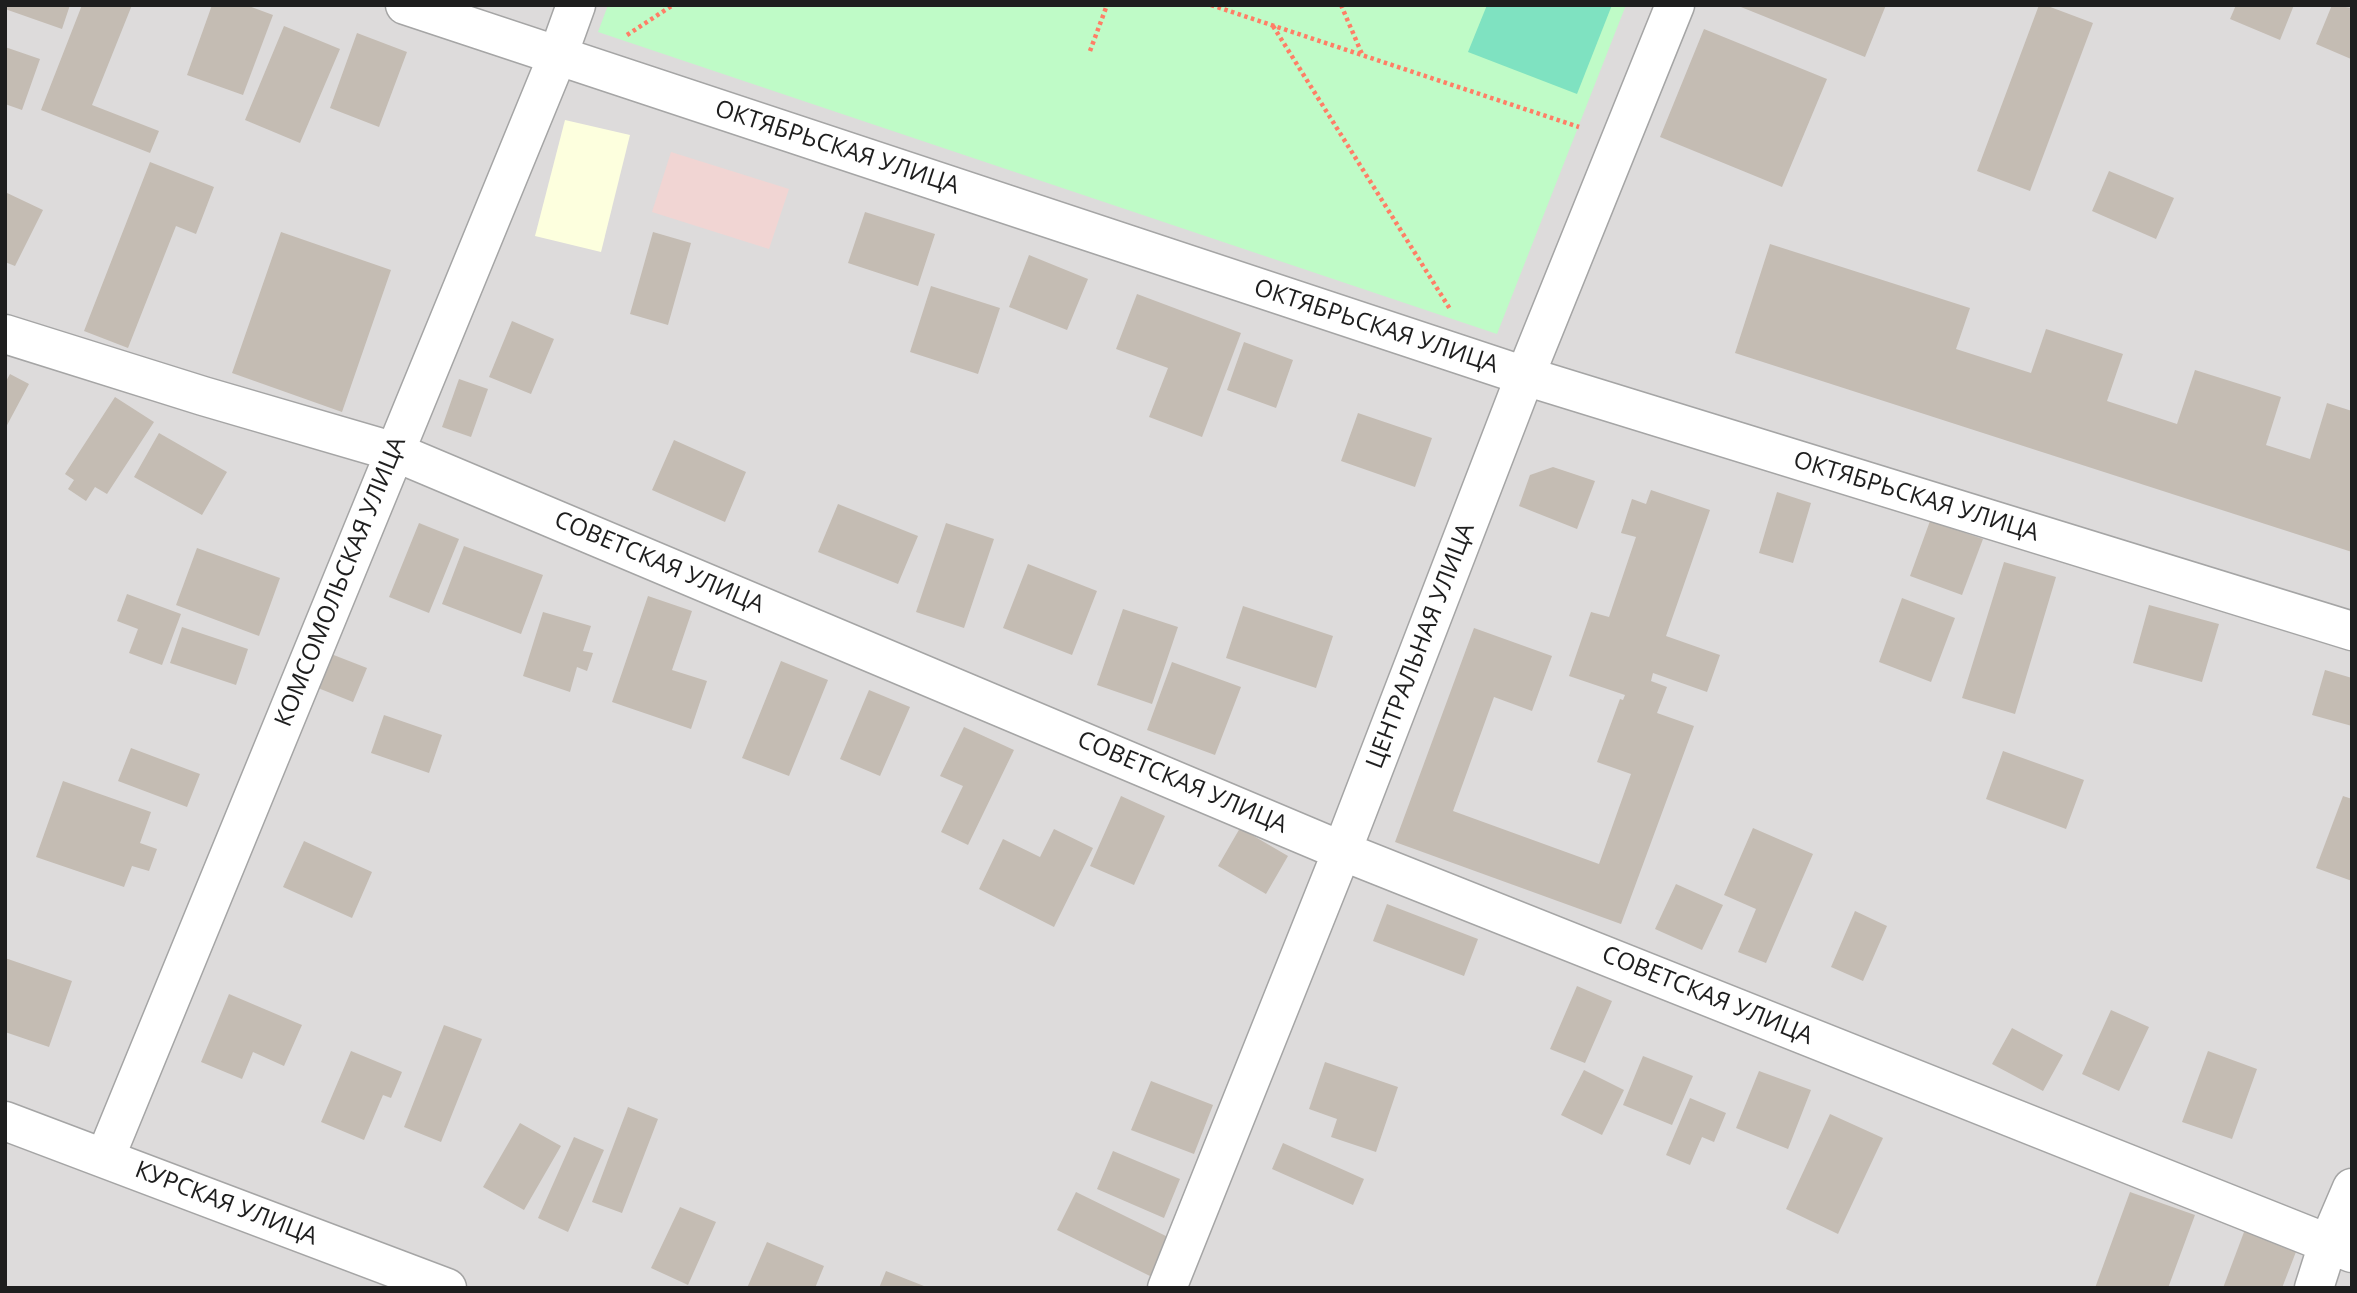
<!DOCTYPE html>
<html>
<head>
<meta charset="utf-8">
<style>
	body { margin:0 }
	#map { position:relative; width:2357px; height:1293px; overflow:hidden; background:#f0ece4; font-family:"Open Sans",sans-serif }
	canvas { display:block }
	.frame { position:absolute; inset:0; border:7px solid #1e1e1e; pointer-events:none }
</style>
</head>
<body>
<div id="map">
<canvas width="2357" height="1293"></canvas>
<div class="frame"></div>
</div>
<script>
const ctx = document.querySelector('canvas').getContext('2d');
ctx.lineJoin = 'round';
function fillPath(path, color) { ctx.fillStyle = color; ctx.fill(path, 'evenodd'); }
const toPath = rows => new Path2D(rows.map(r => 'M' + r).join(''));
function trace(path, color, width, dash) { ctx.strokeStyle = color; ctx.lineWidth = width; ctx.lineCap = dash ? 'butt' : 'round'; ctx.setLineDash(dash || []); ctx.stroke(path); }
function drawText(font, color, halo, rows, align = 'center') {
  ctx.font = font + ' "Open Sans",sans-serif'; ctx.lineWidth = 6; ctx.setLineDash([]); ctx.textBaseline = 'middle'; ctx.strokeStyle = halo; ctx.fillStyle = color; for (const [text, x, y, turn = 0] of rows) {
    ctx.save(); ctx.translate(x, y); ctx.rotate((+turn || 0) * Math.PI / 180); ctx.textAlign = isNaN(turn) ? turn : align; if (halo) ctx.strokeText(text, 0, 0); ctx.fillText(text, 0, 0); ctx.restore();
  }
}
fillPath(toPath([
	[5,5,2352,5,2352,1288,5,1288]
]), '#dddbdb');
fillPath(toPath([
	[671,152,789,189,769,249,652,212]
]), '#f1d5d3');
fillPath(toPath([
	[565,120,630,135,601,252,535,236]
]), '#fdffde');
fillPath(toPath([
	[608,5,1626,5,1497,334,598,32]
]), '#bffbc7');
fillPath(toPath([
	[1487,5,1612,5,1577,94,1468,52]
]), '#7fe2c1');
fillPath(toPath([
	[5,5,70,5,62,29,5,9],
	[82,5,132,5,92,105,159,131,150,153,41,110],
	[212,5,246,5,273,15,243,95,187,75],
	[1736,5,1886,5,1865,57],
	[2039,5,2045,5,2093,23,2030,191,1977,171],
	[2236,5,2294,5,2280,40,2230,19],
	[2332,5,2352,8,2351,59,2316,44],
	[284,26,340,49,300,143,245,120],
	[1704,29,1827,79,1782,187,1660,137],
	[357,33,407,52,379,127,330,108],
	[5,47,40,59,22,110,5,104],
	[150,162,214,187,196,234,176,226,128,348,84,331],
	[2109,171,2174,198,2156,239,2092,211],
	[5,192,43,210,15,266,5,262],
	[865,212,935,234,918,286,848,263],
	[281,232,391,270,342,412,232,373],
	[653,232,691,243,668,325,630,314],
	[1770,244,1970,308,1956,349,2031,373,2046,329,2123,354,2107,401,2177,424,2195,370,2281,397,2266,445,2310,459,2327,403,2352,411,2352,552,1735,353],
	[1029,255,1088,279,1067,330,1009,307],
	[931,286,1000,308,978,374,910,352],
	[1137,294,1241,333,1202,437,1149,417,1168,368,1116,349],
	[512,321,554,339,531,394,489,377],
	[1244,342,1293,360,1276,408,1227,390],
	[10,374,29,384,5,429,5,383],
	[459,379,488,389,471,437,442,427],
	[115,397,154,422,107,494,95,487,86,501,68,489,74,480,65,474],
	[1358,413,1432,438,1415,487,1341,461],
	[159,433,227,472,202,515,134,477],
	[674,440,746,472,725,522,652,490],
	[1553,467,1595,481,1577,529,1519,506,1530,475],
	[1651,490,1710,510,1666,636,1720,655,1707,692,1653,673,1651,681,1667,687,1657,713,1694,726,1621,924,1395,842,1474,628,1552,656,1532,711,1494,697,1453,811,1599,864,1631,774,1597,762,1620,699,1623,700,1625,695,1569,676,1591,612,1609,617,1636,537,1621,533,1632,499,1646,504],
	[1777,492,1811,503,1793,563,1759,553],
	[838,504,918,536,898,584,818,552],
	[1930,521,1983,539,1962,595,1910,576],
	[419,523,459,539,429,613,389,597],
	[946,523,994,539,964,628,916,612],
	[464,546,543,575,521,634,442,604],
	[197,548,280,578,259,636,176,605],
	[2004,562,2056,577,2015,714,1962,698],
	[1028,564,1097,591,1072,655,1003,628],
	[127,594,181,614,162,665,129,653,138,629,117,621],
	[648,596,692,611,672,670,707,681,691,729,612,702],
	[1902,598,1955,618,1931,682,1879,662],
	[2149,605,2219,624,2202,682,2133,663],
	[1243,606,1333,636,1316,688,1226,658],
	[1123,609,1178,627,1152,704,1097,685],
	[543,612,591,626,583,651,593,653,587,671,577,667,570,692,523,676],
	[182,627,248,649,236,685,170,663],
	[326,652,367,668,353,702,313,686],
	[781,661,828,680,789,776,742,758],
	[1172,662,1241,687,1215,755,1147,730],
	[2325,670,2352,678,2352,726,2312,715],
	[869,690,910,707,880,776,840,759],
	[384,715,442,735,429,773,371,753],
	[964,727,1014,750,968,845,941,832,963,786,940,776],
	[131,748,200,774,187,807,118,781],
	[2003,751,2084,780,2066,829,1986,799],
	[63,781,151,812,140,843,157,849,149,871,132,866,124,887,36,857],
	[1121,796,1165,816,1134,885,1090,866],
	[2343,796,2352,799,2352,881,2316,868],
	[1240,828,1288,856,1266,894,1218,866],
	[1753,828,1813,854,1766,963,1738,952,1756,909,1724,895],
	[1054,829,1093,848,1054,927,979,889,1003,839,1040,857],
	[304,841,372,872,352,918,283,887],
	[1676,884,1723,905,1702,950,1655,929],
	[1387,904,1478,939,1464,976,1373,941],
	[1855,911,1887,926,1863,981,1831,967],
	[5,958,72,981,49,1047,5,1032],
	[1577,986,1612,1001,1585,1063,1550,1049],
	[229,994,302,1025,284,1066,253,1052,242,1079,201,1062],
	[2111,1010,2149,1027,2119,1091,2082,1074],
	[444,1025,482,1039,441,1142,404,1127],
	[2012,1028,2063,1055,2043,1091,1992,1064],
	[351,1051,402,1072,391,1098,383,1095,364,1140,321,1122],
	[2208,1051,2257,1069,2232,1139,2182,1122],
	[1643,1056,1693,1076,1672,1125,1623,1105],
	[1325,1062,1398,1087,1376,1152,1331,1137,1337,1119,1309,1109],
	[1584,1070,1624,1090,1602,1135,1561,1115],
	[1759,1071,1811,1090,1788,1149,1736,1128],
	[1151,1081,1213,1105,1194,1154,1131,1130],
	[1690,1098,1726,1113,1714,1142,1702,1137,1690,1165,1666,1155],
	[628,1107,658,1119,622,1213,592,1202],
	[1830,1114,1883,1138,1838,1234,1786,1209],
	[520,1123,561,1146,524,1210,483,1187],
	[574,1137,604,1150,568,1232,538,1218],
	[1283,1143,1364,1179,1353,1205,1272,1169],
	[1113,1151,1180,1179,1164,1218,1097,1189],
	[1076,1192,1172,1239,1154,1278,1057,1230],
	[2130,1192,2195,1215,2168,1288,2095,1288],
	[680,1207,716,1222,688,1285,651,1268],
	[2247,1224,2299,1244,2282,1288,2223,1288],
	[767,1242,824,1266,815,1288,747,1288],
	[886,1271,929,1288,879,1288]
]), '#c4bcb3');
const street = toPath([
	[405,5,1525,376,2352,631],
	[5,334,203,396,395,452,1342,851,2352,1253],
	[5,1121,447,1288],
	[105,1158,558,55,576,5],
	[1167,1288,1342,851,1525,376,1675,5],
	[2314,1288,2328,1244,2352,1188]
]);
trace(street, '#a5a5a5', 41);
trace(toPath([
	[1211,5,1579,127],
	[1341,5,1362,54],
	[1273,26,1450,309],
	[627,35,673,5],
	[1090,51,1107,5]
]), '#ff7e66', 4.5, [3.5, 3.5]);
trace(street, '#fff', 38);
drawText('24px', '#1e1e1e', '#fff', [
	["ОКТЯБРЬСКАЯ УЛИЦА",837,148,18],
	["ОКТЯБРЬСКАЯ УЛИЦА",1376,327,18],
	["ОКТЯБРЬСКАЯ УЛИЦА",1916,497,17],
	["СОВЕТСКАЯ УЛИЦА",659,563,23],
	["КОМСОМОЛЬСКАЯ УЛИЦА",341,582,-68],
	["ЦЕНТРАЛЬНАЯ УЛИЦА",1421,646,-69],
	["СОВЕТСКАЯ УЛИЦА",1182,783,23],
	["СОВЕТСКАЯ УЛИЦА",1707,996,22],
	["КУРСКАЯ УЛИЦА",226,1204,21]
]);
</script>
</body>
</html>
